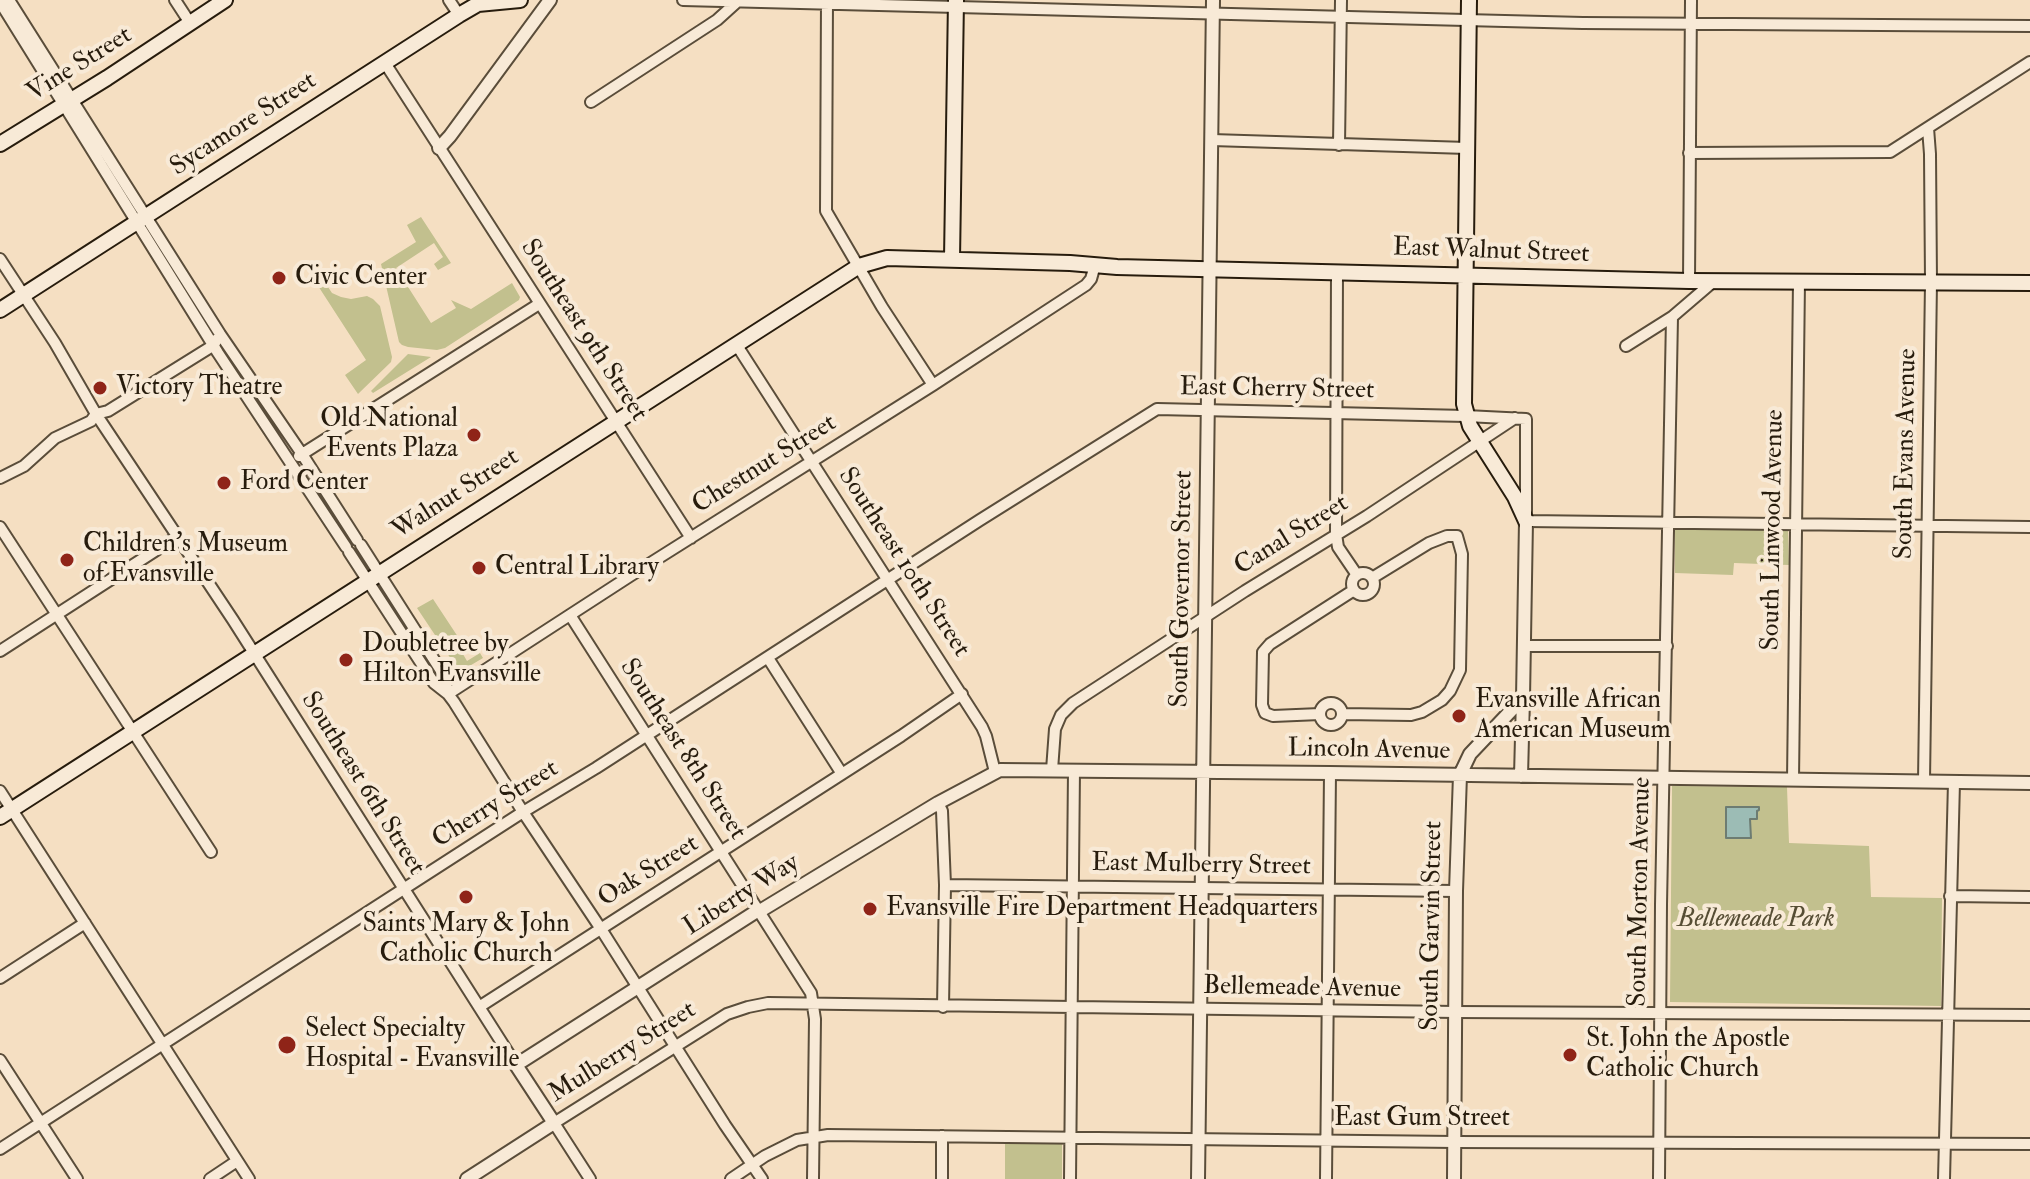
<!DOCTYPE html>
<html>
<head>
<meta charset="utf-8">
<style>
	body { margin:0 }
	canvas { display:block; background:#f5dfc2 }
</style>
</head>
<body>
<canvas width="2030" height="1179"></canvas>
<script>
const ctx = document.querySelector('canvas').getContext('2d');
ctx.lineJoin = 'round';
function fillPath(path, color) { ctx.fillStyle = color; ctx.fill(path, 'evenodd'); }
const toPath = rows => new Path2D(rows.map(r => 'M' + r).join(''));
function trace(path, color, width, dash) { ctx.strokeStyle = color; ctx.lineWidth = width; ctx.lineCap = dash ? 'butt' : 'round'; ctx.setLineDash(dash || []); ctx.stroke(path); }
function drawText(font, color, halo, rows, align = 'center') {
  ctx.font = font + ' "IM FELL Double Pica",serif'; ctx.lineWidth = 8; ctx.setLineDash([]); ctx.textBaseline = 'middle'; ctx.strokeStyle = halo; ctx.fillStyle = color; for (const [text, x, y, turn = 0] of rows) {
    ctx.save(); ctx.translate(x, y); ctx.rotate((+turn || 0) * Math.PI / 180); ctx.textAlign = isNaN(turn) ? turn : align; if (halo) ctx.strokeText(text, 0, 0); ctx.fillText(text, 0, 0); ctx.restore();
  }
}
fillPath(toPath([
	[421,217,451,263,438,270,434,264,443,257,434,243,396,268,431,323,456,308,451,300,471,309,512,283,520,297,519,300,445,348,437,350,408,347,402,345,399,342,381,264,416,242,407,225],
	[318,272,332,293,341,297,351,299,367,296,373,299,380,306,392,357,391,362,358,394,345,375,366,360,311,275],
	[408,354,431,357,373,393,371,391],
	[1675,529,1788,530,1789,565,1734,563,1733,575,1675,573],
	[433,599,464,646,460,649,467,661,480,653,483,658,461,671,459,671,417,608],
	[1672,786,1787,787,1789,843,1869,846,1871,897,1942,898,1941,1006,1670,1002],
	[1005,1144,1062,1144,1062,1179,1005,1179]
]), '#c2c08e');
const water = toPath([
	[1759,807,1759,810,1757,811,1757,819,1750,819,1751,838,1726,838,1726,807,1759,807]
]);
fillPath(water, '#9cbcb5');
trace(water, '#6d7c72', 2);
const minor = toPath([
	[9,0,220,334,302,454,357,540],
	[175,0,190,23],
	[449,0,459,15],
	[683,0,1583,23,2030,26],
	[827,0,826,211,882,307,933,385],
	[0,2,218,353,346,547],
	[385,63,691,538],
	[591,102,717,20,738,1],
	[1212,140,1467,148],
	[1339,145,1341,0],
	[1689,153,1890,152,2030,62],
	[0,259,55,343,96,414,233,620,516,1065],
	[1337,272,1336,534,1338,547,1357,575],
	[1689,281,1691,0],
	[736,344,982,727,986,736,995,772],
	[1626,346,1672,317,1714,281],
	[299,456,539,304],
	[0,478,24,466,55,438,91,421,96,414,108,411,214,345,217,339],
	[0,527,211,852],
	[361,545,445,677,448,694],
	[349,552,434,683,448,694,454,702,523,812,601,929,725,1125,762,1179],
	'1352 584a11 11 0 1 1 22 0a11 11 0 1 1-22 0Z',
	[570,615,811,993,815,1019,813,1179],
	[1524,646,1667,646],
	[0,651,178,536],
	[768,658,842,774],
	[448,694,630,576,933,385,1086,285,1091,279,1095,265],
	'1320 714a11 11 0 1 1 22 0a11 11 0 1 1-22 0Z',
	[1320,714,1273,716,1265,713,1262,705,1263,652,1270,644,1354,590],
	[1343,714,1411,715,1422,712,1442,700,1450,691,1460,670,1462,554,1457,536,1447,536,1429,543,1372,578],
	[1052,770,1055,729,1061,715,1073,703,1245,591,1367,516,1515,418],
	[1793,780,1799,281],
	[1924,781,1931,282,1930,154,1928,128],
	[0,791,249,1179],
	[938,803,942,811,945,885,943,1007],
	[945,885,1456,891],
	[1950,896,2030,897],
	[0,978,85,923],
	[479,1007,901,736,962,694],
	[0,1060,77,1179],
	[0,1149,523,812,596,768,980,520,1157,409,1466,416,1526,419,1526,521,2030,527],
	[210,1179,237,1161],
	[590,1179,554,1123,727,1014,748,1007,768,1003,1456,1012,2030,1015],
	[731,1179,765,1156,797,1140,828,1135,1455,1142,2030,1144],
	[942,1179,942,1136],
	[1070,1179,1074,770],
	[1326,1179,1330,773],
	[1659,1179,1661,905,1672,317],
	[1944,1179,1954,782]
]);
const tertiary = toPath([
	[439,148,450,136,550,0],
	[1521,776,1523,698],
	[467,1179,554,1123,516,1065,757,911,760,911,938,803,1000,770,1330,773,2030,783],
	[1198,1179,1213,0],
	[1454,1179,1456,891,1460,775,1470,754,1523,698,1526,521]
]);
const secondary = toPath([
	[1469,0,1464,404,1470,426,1515,497,1526,521],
	[0,144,107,78,225,0],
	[952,259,956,0],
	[0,310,459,15,478,4,520,0],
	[0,817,859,266,887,258,1070,263,1117,267,1689,281,2030,283]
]);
trace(minor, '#5a4d3a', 14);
trace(tertiary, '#5a4d3a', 16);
trace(secondary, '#271c0d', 18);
trace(minor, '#f8ead7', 10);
trace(tertiary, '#f8ead7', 12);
trace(secondary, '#f8ead7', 14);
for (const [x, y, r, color] of [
	[279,278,8,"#8f2418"],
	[100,388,8,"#8f2418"],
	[474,435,8,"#8f2418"],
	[224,483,8,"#8f2418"],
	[67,560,8,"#8f2418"],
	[479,568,8,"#8f2418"],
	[346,660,8,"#8f2418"],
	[1459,716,8,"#8f2418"],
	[466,897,8,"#8f2418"],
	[870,909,8,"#8f2418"],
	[287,1045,10,"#8f2418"],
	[1570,1055,8,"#8f2418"]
]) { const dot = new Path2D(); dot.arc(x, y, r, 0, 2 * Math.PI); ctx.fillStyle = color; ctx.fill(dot); trace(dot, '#f8ead7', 3); }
drawText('26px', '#271c0d', '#f8ead7', [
	["Vine Street",80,65,-32],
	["Sycamore Street",244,125,-33],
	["East Walnut Street",1491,252,2],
	["Southeast 9th Street",583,331,57],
	["East Cherry Street",1277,390,1],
	["South Evans Avenue",1907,454,-89],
	["Chestnut Street",765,465,-32],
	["Walnut Street",456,495,-33],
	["South Linwood Avenue",1774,530,-89],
	["Canal Street",1292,536,-32],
	["Southeast 10th Street",903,563,57],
	["South Governor Street",1183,589,-89],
	["Southeast 8th Street",682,750,57],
	["Lincoln Avenue",1369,751,1],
	["Southeast 6th Street",362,784,58],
	["Cherry Street",496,805,-32],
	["East Mulberry Street",1201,866,1],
	["Oak Street",649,872,-32],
	["South Morton Avenue",1641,892,-89],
	["Liberty Way",742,896,-32],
	["South Garvin Street",1433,926,-89],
	["Bellemeade Avenue",1302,989,1],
	["Mulberry Street",623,1053,-32],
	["East Gum Street",1422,1119]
]);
drawText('26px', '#271c0d', '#f8ead7', [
	["Civic Center",295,278],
	["Victory Theatre",116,388],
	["Old National",458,420,"right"],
	["Events Plaza",458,450,"right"],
	["Ford Center",240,483],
	["Children's Museum",83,545],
	["of Evansville",83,575],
	["Central Library",495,568],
	["Doubletree by",362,645],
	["Hilton Evansville",362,675],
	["Evansville African",1475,701],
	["American Museum",1475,731],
	["Evansville Fire Department Headquarters",886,909],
	["Saints Mary & John",466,925,"center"],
	["Catholic Church",466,955,"center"],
	["Select Specialty",305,1030],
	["Hospital - Evansville",305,1060],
	["St. John the Apostle",1586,1040],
	["Catholic Church",1586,1070]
], 'left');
drawText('italic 26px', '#564d34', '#f8ead7', [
	["Bellemeade Park",1756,920]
]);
</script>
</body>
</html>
